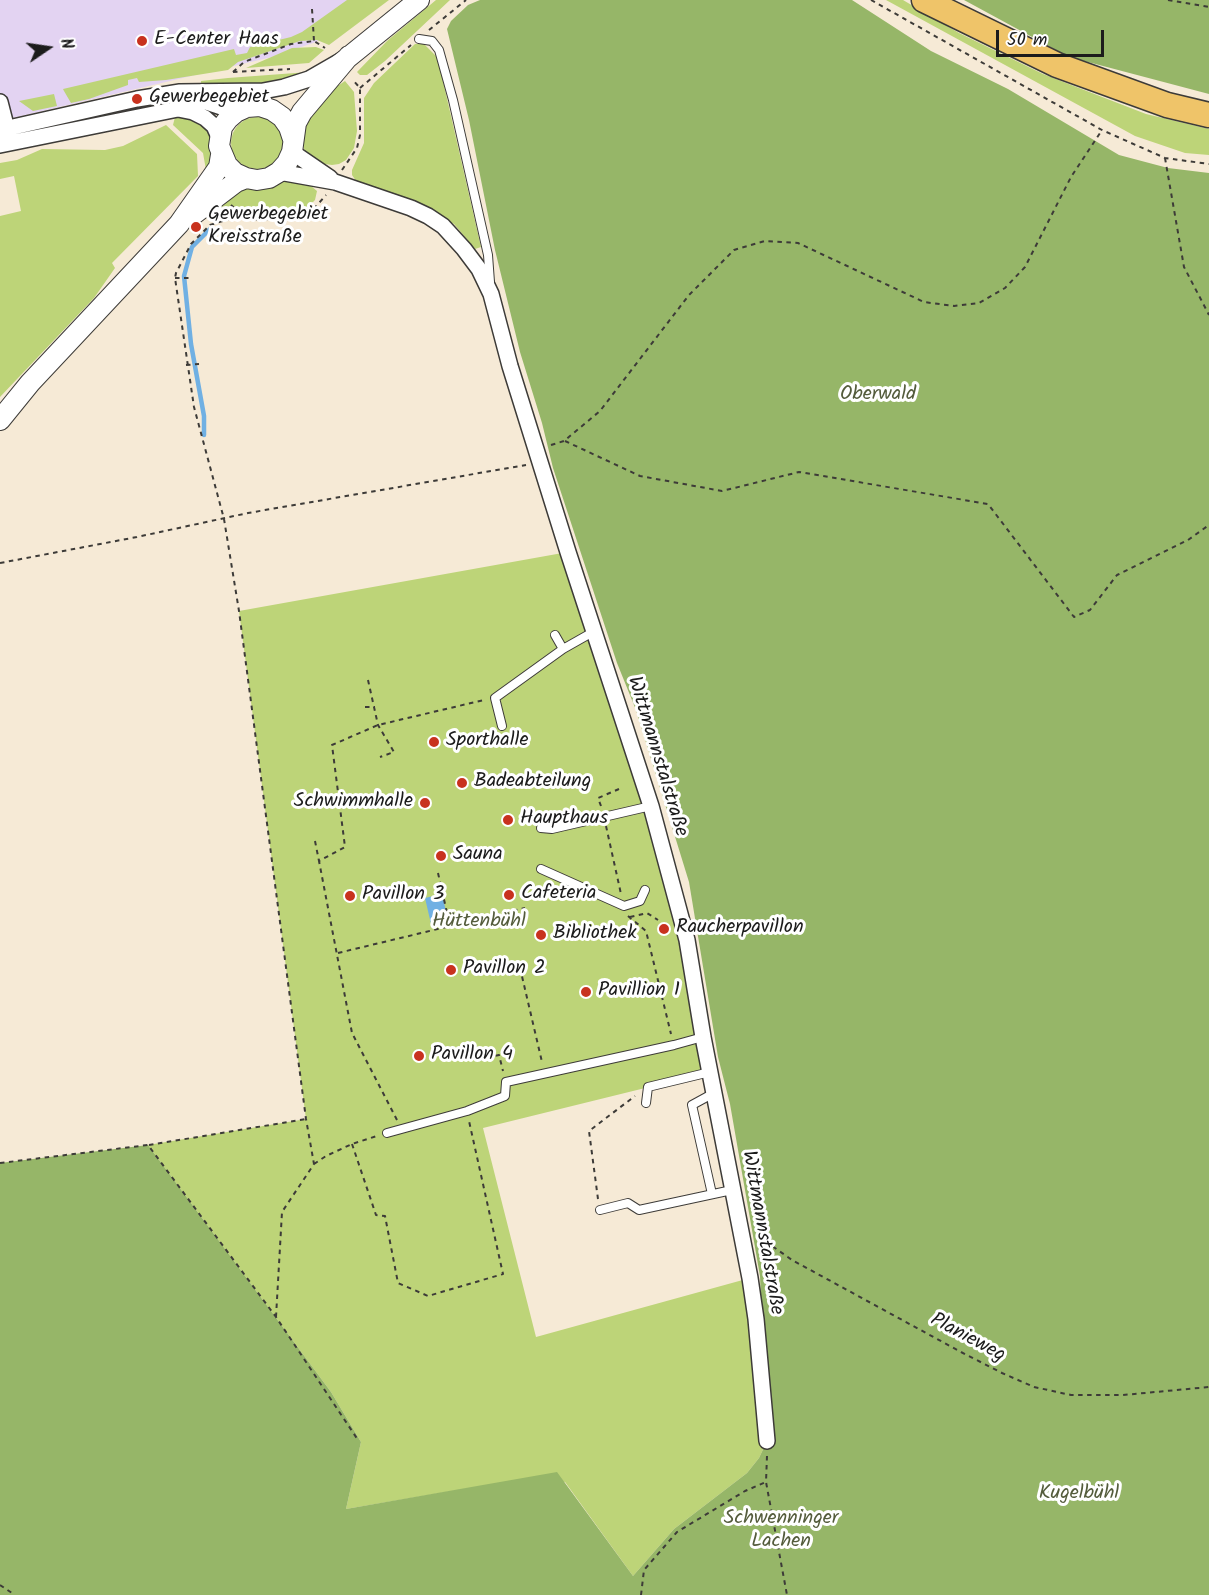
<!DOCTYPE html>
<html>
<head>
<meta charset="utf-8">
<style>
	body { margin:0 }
	#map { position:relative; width:1209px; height:1595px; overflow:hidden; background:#f6ead6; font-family:Kalam,sans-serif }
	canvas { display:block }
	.north { position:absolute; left:18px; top:18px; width:60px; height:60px; -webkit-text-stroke:4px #fff; paint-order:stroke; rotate:77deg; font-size:16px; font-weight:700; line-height:24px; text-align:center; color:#1c1c1c }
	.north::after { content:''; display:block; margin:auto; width:21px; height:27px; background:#1c1c1c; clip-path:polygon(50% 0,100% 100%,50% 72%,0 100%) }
	.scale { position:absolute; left:996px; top:30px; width:108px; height:27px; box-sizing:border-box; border:3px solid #1c1c1c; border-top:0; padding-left:8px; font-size:18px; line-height:21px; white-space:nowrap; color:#1c1c1c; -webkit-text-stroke:4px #fff; paint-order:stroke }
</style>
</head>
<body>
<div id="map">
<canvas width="1209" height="1595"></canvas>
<div class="north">N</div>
<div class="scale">50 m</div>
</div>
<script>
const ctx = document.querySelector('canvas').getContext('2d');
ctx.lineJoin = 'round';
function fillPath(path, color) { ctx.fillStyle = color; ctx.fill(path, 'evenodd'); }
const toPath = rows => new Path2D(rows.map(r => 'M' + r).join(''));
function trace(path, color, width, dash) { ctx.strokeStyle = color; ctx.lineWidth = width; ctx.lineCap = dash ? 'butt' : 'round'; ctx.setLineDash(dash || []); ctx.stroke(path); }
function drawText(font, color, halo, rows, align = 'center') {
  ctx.font = font + ' Kalam,sans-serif'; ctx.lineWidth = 6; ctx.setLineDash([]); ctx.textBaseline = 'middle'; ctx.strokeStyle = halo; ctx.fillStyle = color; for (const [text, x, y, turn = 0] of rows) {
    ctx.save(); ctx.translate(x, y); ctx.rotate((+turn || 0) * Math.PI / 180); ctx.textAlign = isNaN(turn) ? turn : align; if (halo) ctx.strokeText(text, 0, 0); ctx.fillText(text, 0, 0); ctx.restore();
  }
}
fillPath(toPath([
	[0,0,373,0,316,42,272,57,0,121]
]), '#e3d3f2');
fillPath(toPath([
	[347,0,389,0,329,45,317,40,300,41,238,62,228,70,166,80,139,82,137,78,128,80,128,85,89,99,71,103,64,91,63,89,234,49,236,55,247,53,250,47,291,37,302,32],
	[436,0,450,0,385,61,367,75,360,75,357,72,387,41],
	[886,0,903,0,959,33,1043,74,1146,114,1209,129,1209,155,1185,153,1135,136],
	[415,44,424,44,436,56,440,68,481,247,475,249,454,224,415,202,356,181,352,175,352,170,364,143,364,98,374,83],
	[316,47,324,50,309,63,246,68,292,48],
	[309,72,287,81,266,84,201,85,201,81,228,78],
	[345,81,354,92,357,131,354,148,346,160,339,164,332,165,318,163,306,153,302,144,302,125,336,85,339,85],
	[54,94,57,106,33,111,19,101],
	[175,117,194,120,203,126,209,133,213,163,206,170,203,153,173,125],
	'231 143a26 26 0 1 1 52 0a26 26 0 1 1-52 0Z',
	[166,125,197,154,198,176,112,263,115,268,94,298,0,397,0,216,21,211,14,176,0,179,0,163,17,160,42,149,105,150,123,146],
	[288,180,311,186,317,191,315,200,305,210,295,215,218,215,210,221,209,219,233,196,231,192,247,188,269,187],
	[568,552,672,884,710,1072,483,1128,536,1337,750,1278,767,1441,759,1458,747,1473,674,1529,633,1576,565,1482,535,1477,346,1509,361,1442,331,1392,148,1145,306,1119,239,611]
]), '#bdd478');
fillPath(toPath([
	[480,0,852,0,931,51,1008,89,1119,155,1168,168,1209,173,1209,1595,0,1595,0,1163,148,1145,331,1392,361,1442,346,1509,557,1472,633,1576,674,1529,747,1473,759,1458,767,1441,760,1276,730,1104,718,1057,689,882,636,710,617,663,553,468,542,423,520,352,495,250,469,120,447,29,451,21,468,5],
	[964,0,1209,0,1209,94,1069,57]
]), '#96b668');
fillPath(toPath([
	[442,894,448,920,431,924,425,898]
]), '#70b0e3');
trace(toPath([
	[204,435,204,416,191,344,184,276,192,247,210,229]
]), '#70b0e3', 4.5);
const service = toPath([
	[419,39,432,41,439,50,453,100,488,255,490,282],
	[555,635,563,649],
	[502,726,495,698,563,649,593,632],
	[541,828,552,829,651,806],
	[541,869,624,906,640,901,645,890],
	[646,1103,648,1087,710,1072],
	[387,1133,467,1111,505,1096,506,1082,674,1045,703,1037],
	[712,1194,692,1105,714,1093],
	[600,1210,628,1203,639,1210,732,1190]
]);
const minor = toPath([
	[184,98,197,99,236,112],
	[0,102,9,137],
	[0,130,137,99,180,92,263,91,284,87,309,79,342,60],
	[0,145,178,109,193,112,205,118,214,126,219,137],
	[292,152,330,178],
	[279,172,335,182,411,208,428,216,443,226,464,249,479,269,491,294,510,366,568,552,651,806,687,940,703,1037,750,1278,756,1319,767,1441]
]);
const tertiary = toPath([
	[340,64,419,0],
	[293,139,289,127,282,117,272,110,260,106,247,107,236,112,228,119,222,127,219,146,227,165,235,173,246,178,257,180,269,178,279,172,287,163,292,152,296,123,302,112,349,56],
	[194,214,236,182,246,178],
	[0,420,30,383,179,224,219,167,221,155]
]);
const primary = toPath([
	[924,0,1057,65,1167,105,1209,115]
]);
trace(service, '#3d3b38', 10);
trace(minor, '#3d3b38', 18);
trace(tertiary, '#3d3b38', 22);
trace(primary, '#3d3b38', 27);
trace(toPath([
	[871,0,1102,130,1165,158,1209,164],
	[1168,0,1209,7],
	[312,9,314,41],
	[429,30,466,0],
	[233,72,290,69],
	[233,72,244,62,291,44,314,41,325,48],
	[360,88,411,45],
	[1165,158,1184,267,1209,315],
	[342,170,357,148,360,135,360,88,352,79],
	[231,205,247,219],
	[175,278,189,278],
	[186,365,199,364],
	[565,441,640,476,722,491,799,472,988,504,1074,617,1090,610,1117,575,1188,540,1209,525],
	[551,445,564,441,600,411,689,295,734,250,765,241,798,243,924,302,954,306,979,303,1005,288,1025,267,1071,177,1102,130],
	[0,563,137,537,248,513,526,465],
	[368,680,378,725,394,752,380,757],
	[365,707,375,707],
	[601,806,598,798,619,789],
	[606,826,621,894],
	[315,841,319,861],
	[438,873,450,926],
	[628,916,646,931,671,1034],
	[630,917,647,913,658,920],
	[338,953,525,908],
	[508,975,521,972,542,1062],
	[478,1060,499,1055,503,1071],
	[397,1120,352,1033,319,861,345,847,332,745,378,725,484,700],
	[352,1144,376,1215,385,1216,398,1283,428,1296,503,1274,469,1121],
	[149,1145,306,1119],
	[0,1163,148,1145,276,1317,358,1440],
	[314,1164,326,1156,352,1144,377,1136],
	[598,1199,589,1131,635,1096],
	[758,1236,792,1260,961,1352,1002,1373,1034,1387,1071,1395,1123,1395,1209,1387],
	[276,1317,282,1212,314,1164,306,1119,239,611,224,519,194,407,175,278,176,273,191,244,210,225,229,219,295,220,311,212,326,195],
	[767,1456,766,1482,787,1595],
	[0,1585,15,1595],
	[641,1595,644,1570,677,1532,745,1491,766,1482]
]), '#3d3b38', 2, [4.5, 4.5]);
trace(service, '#fff', 8);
trace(minor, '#fff', 15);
trace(tertiary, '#fff', 20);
trace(primary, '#efc469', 24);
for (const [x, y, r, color] of [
	[142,41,6,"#c8321e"],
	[137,99,6,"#c8321e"],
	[196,227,6,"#c8321e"],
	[434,742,6,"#c8321e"],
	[462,783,6,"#c8321e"],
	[425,803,6,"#c8321e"],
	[508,820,6,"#c8321e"],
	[441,856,6,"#c8321e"],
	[509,895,6,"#c8321e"],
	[350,896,6,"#c8321e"],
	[664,929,6,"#c8321e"],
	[541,935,6,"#c8321e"],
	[451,970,6,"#c8321e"],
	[586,992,6,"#c8321e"],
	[419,1056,6,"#c8321e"]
]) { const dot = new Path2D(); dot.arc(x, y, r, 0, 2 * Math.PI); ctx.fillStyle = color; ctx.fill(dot); trace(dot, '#fff', 2); }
drawText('20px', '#1c1c1c', '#fff', [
	["E-Center Haas",154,41],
	["Gewerbegebiet",149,99],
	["Gewerbegebiet",208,216],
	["Kreisstraße",208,239],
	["Sporthalle",446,742],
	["Badeabteilung",474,783],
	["Schwimmhalle",413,803,"right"],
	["Haupthaus",520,820],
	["Sauna",453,856],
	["Cafeteria",521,895],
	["Pavillon 3",362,896],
	["Raucherpavillon",676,929],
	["Bibliothek",553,935],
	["Pavillon 2",463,970],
	["Pavillion 1",598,992],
	["Pavillon 4",431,1056]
], 'left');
drawText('20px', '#545c3c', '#fff', [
	["Oberwald",878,396],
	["Hüttenbühl",479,923],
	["Kugelbühl",1079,1495],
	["Schwenninger",781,1520],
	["Lachen",781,1543]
]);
drawText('20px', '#1c1c1c', '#fff', [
	["Wittmannstalstraße",656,757,73],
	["Wittmannstalstraße",761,1233,80],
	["Planieweg",967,1339,28]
]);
</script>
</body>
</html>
